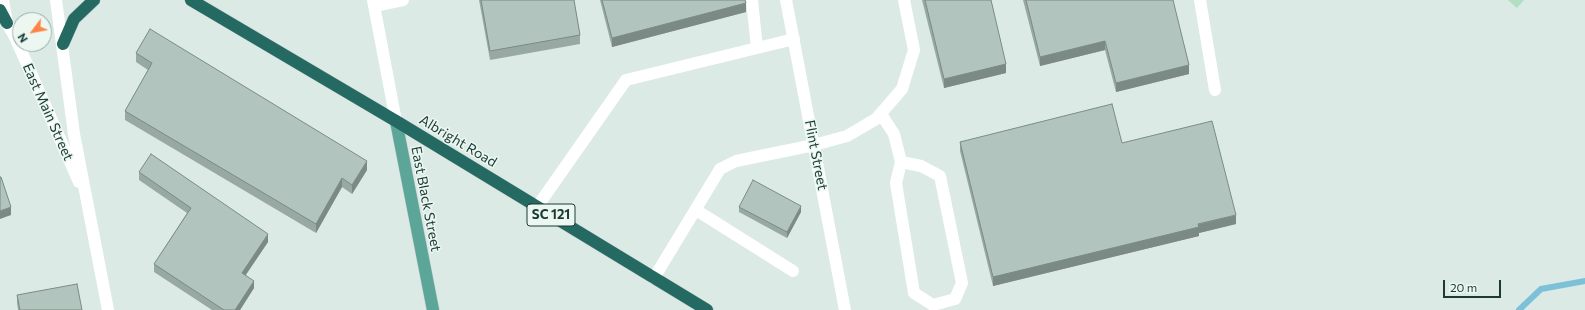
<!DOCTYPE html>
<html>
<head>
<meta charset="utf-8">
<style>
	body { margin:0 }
	#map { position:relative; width:1585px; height:310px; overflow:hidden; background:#dceae5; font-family:Commissioner,sans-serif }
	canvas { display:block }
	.north { position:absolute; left:12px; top:12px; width:40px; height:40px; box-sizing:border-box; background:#ecf7f2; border:1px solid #99aca6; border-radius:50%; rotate:238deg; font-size:11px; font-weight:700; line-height:16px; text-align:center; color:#1c3b35 }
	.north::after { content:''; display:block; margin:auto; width:14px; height:18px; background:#ff8445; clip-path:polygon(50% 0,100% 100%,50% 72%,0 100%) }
	.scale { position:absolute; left:1443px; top:280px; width:58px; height:18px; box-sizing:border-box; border:2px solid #1c3b35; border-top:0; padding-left:5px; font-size:12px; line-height:14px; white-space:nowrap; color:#1c3b35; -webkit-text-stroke:3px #ecf7f2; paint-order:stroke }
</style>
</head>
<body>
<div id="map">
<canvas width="1585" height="310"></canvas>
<div class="north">N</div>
<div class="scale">20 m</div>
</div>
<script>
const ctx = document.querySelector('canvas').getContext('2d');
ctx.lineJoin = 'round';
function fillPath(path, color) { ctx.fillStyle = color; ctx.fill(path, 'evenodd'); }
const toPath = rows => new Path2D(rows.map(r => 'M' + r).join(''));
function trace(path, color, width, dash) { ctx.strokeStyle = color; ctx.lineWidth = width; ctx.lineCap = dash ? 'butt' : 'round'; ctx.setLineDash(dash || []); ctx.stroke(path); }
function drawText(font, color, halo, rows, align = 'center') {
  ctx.font = font + ' Commissioner,sans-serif'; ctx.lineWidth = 3; ctx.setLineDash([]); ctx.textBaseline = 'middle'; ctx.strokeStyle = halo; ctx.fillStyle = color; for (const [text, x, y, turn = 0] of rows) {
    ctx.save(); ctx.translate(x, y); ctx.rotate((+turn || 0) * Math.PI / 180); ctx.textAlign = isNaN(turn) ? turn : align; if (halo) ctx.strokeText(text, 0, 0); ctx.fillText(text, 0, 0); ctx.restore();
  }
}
fillPath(toPath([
	[1508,0,1524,0,1517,8]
]), '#b1dfc2');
trace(toPath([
	[1519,310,1541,289,1585,281]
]), '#7cc1d7', 6);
const major = toPath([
	[396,121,433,310]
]);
const highway = toPath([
	[191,0,396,121,707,310],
	[0,10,7,23],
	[63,44,74,19,94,0]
]);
trace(major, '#bbc4c2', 13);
trace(highway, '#bbc4c2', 13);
trace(toPath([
	[3,0,7,23,15,37,79,182],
	[56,0,74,134,108,310],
	[373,0,396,121],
	[752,0,757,48],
	[786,0,845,310],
	[1200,0,1215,90],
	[374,6,403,0],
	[881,114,894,134,901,162,896,183,914,293,933,305,955,299,962,283,940,176,921,166,901,162],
	[537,207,626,80,794,39],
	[696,210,793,271],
	[654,278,720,169,736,161,814,145,847,136,876,119,902,89,914,50,904,0]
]), '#fff', 12);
trace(major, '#5ba599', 12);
trace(highway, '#256a62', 12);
fillPath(toPath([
	[479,0,574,0,580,35,580,44,490,60],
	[600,0,745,0,746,12,612,47],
	[922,0,991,0,1006,73,944,88],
	[1023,0,1173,0,1189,74,1116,92,1105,50,1040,66],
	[136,53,367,170,352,194,342,187,316,233,125,120,125,111,148,70,136,62],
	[960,142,1122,143,1236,224,1199,233,1199,236,993,286,960,151],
	[139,172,268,242,246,275,254,288,240,310,212,310,154,272,154,264,187,213,139,180],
	[739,207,801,212,787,238,739,212],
	[17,295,82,310,18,310,17,303]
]), '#98a9a3');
fillPath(toPath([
	[746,3,746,12,612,47,612,38],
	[1105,41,1105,50,1040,66,1040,57],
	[1006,64,1006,73,944,88,944,79],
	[1189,65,1189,74,1116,92,1116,83],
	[367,161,367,170,352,194,352,185],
	[342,178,342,187,316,233,316,224],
	[801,206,801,212,787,238,787,232],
	[11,207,11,215,0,219,0,211],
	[1236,215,1236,224,1199,233,1199,236,993,286,993,277],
	[268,234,268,242,242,280,242,273],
	[254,281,254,288,240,310,235,310]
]), '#7c8a85');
const building = toPath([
	[481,0,574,0,580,35,490,51,481,0],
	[602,0,745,0,746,3,612,38,602,0],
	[925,0,991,0,1006,64,944,79,925,0],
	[1026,0,1173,0,1189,65,1116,83,1105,41,1040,57,1026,0],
	[150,29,367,161,352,185,342,178,316,224,125,111,152,63,136,53,150,29],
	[1112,104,1122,143,1212,121,1236,215,1198,224,1199,227,993,277,960,142,1112,104],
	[151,154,268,234,242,273,254,281,235,310,224,310,154,264,191,208,139,172,151,154],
	[0,177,1,177,11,207,0,211,0,177],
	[753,180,801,206,787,232,739,207,753,180],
	[77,284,82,310,20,310,17,295,77,284]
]);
fillPath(building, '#b1c5be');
trace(building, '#7c8a85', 1);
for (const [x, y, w] of [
	[551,215,48]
]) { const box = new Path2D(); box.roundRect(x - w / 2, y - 11, w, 22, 3); ctx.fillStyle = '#ecf7f2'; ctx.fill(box); trace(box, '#1c3b35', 1); }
drawText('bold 13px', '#1c3b35', null, [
	["SC 121",551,215]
]);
drawText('14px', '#1c3b35', '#ecf7f2', [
	["East Main Street",48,112,66],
	["Albright Road",458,141,31],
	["Flint Street",816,155,79],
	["East Black Street",426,199,79]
]);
</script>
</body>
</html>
